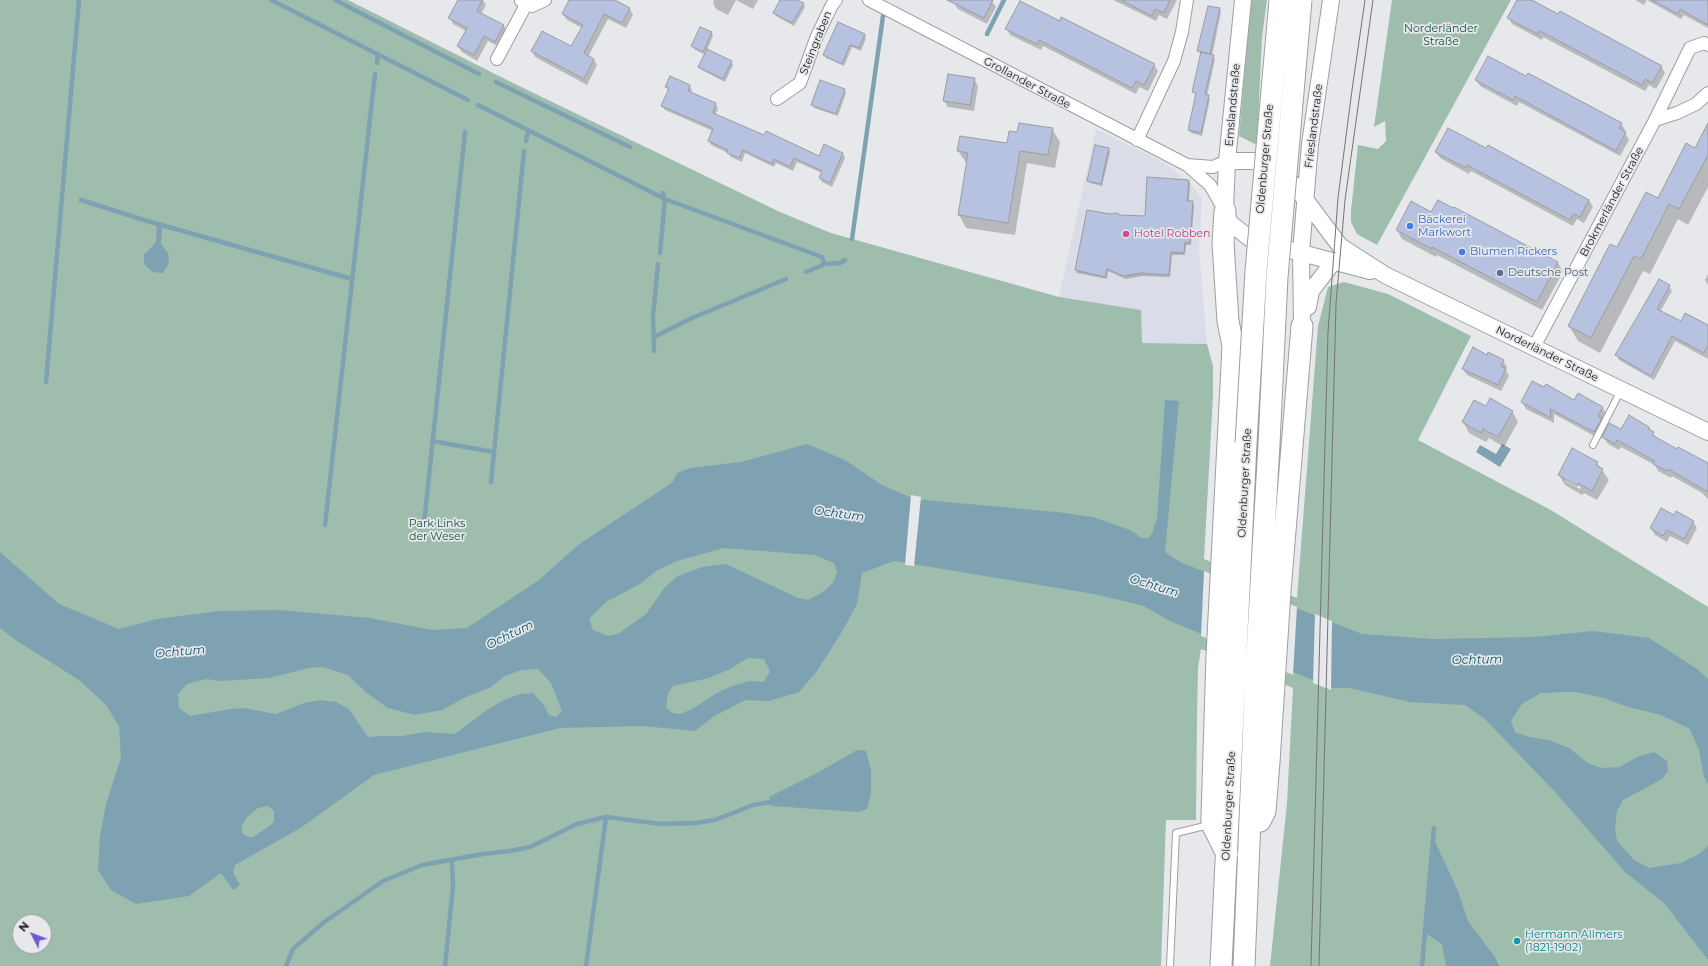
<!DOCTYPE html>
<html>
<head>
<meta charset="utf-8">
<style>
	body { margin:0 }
	#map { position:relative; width:1708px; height:966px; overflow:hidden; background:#e7e8eb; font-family:Montserrat,sans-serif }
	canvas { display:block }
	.north { position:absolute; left:12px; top:914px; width:40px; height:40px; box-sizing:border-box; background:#e7e8eb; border:1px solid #98989b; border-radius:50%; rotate:312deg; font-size:11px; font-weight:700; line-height:16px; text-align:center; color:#212122 }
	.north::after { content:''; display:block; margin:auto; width:14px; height:18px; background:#6f58d2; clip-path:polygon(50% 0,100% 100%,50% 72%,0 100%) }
</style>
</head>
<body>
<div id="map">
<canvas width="1708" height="966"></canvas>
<div class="north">N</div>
</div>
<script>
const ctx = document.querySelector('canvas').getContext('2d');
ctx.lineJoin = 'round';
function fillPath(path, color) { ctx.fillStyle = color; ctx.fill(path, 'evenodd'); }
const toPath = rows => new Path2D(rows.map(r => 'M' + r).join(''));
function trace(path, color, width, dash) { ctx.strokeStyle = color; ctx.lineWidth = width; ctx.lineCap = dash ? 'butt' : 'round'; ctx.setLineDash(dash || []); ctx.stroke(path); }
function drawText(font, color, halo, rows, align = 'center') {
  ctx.font = font + ' Montserrat,sans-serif'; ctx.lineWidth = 3.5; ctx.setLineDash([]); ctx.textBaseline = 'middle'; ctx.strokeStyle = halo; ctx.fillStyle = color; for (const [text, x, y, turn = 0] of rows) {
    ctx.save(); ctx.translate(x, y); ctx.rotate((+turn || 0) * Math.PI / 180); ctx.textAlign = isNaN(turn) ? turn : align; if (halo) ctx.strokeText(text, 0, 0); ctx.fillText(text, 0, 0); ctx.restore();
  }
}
fillPath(toPath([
	[1096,129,1163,162,1190,183,1202,198,1199,250,1207,344,1142,343,1059,297]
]), '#dadde7');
fillPath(toPath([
	[0,0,348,0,515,84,780,212,831,233,1059,297,1141,310,1142,343,1207,344,1213,366,1213,396,1204,559,1297,598,1318,326,1328,287,1344,282,1388,294,1471,336,1418,440,1549,509,1708,607,1708,966,1270,966,1287,803,1293,688,1201,649,1198,668,1197,718,1196,820,1166,820,1161,966,0,966],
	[20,922,44,922,44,946,20,946],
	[1251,0,1267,0,1262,37,1257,145,1239,136],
	[1392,0,1511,0,1377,245,1357,234,1351,222,1351,211,1358,145,1378,149,1386,141,1385,121,1374,127]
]), '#9ebdad');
fillPath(toPath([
	[157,224,162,225,161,244,168,253,169,263,163,273,153,272,144,264,144,254,153,246,156,241],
	[1165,400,1179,401,1165,552,1180,562,1362,634,1433,639,1534,637,1593,631,1649,638,1697,669,1708,679,1708,784,1704,777,1699,750,1690,729,1661,715,1625,706,1604,698,1577,692,1561,692,1541,693,1522,704,1511,721,1515,732,1529,737,1549,740,1569,748,1589,764,1602,768,1620,767,1637,757,1654,752,1667,761,1668,771,1662,779,1623,800,1617,811,1615,828,1617,841,1634,860,1649,868,1681,863,1699,854,1708,846,1708,960,1665,904,1625,872,1556,793,1486,720,1465,705,1410,702,1349,688,1332,688,1170,621,1144,606,1094,594,894,561,862,573,857,604,840,635,817,671,799,692,769,701,745,700,713,717,695,731,642,726,560,728,374,775,302,827,235,865,233,872,240,885,233,890,221,873,189,896,136,904,111,890,98,870,100,836,106,804,121,758,119,726,106,705,79,680,17,641,0,628,0,552,59,604,119,629,157,619,218,611,279,610,370,618,432,630,467,628,539,580,578,545,673,482,677,473,690,468,741,462,807,444,845,460,882,485,914,499,1057,512,1093,517,1130,530,1142,538,1148,538,1152,534,1157,518],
	[724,548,814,555,834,563,837,572,833,583,823,592,808,600,798,598,726,564,702,567,678,576,665,587,646,614,618,634,608,636,593,630,589,619,606,602,640,584,656,571,677,561],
	[748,658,764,659,770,672,763,682,750,681,732,686,717,693,692,709,680,714,672,713,666,707,668,693,673,686,709,678,730,669],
	[323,667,348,675,367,693,388,708,415,715,442,710,466,697,491,687,503,677,521,670,538,669,551,683,562,711,556,717,549,715,543,704,533,693,520,694,504,700,487,710,455,734,424,732,403,736,382,736,368,737,349,709,336,702,320,700,304,703,276,714,243,708,231,709,190,716,179,708,178,694,187,684,206,679,221,681,269,678,309,668],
	[268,806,274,811,274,821,271,825,253,837,248,837,242,833,242,825,248,816,258,808],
	[1502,444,1511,449,1500,467,1476,452,1480,445,1496,454],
	[857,750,866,751,871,770,871,793,867,809,859,812,771,806,769,797,819,772],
	[1433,837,1458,891,1468,921,1495,957,1499,966,1446,966,1442,944,1425,933]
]), '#7ea2b1');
fillPath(toPath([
	[911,495,921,497,914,566,905,565],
	[1204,571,1297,607,1293,675,1201,636],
	[1315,614,1332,621,1331,690,1313,683]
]), '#e7e8eb');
fillPath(toPath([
	[459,0,483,0,486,5,481,14,504,26,507,32,499,47,488,41,477,61,462,52,458,46,466,31,453,24,450,18],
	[570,0,613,0,630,9,633,15,626,28,608,19,588,57,594,59,597,65,587,85,535,57,532,51,571,48,582,28,567,20,563,14],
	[714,0,758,0,753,9,736,0,728,15,716,9,713,3],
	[782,0,795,0,803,4,805,7,794,26,776,16,774,13],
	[956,0,991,0,996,7,987,24,958,9,954,3],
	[1113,0,1177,0,1167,19,1159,15,1156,21],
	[1518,0,1529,0,1661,66,1665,73,1656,89,1649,85,1645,91,1543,37,1542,40,1512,24,1509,18],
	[1635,0,1708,0,1708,28,1684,15,1681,19,1647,0,1644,5],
	[1220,9,1221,12,1212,56,1215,59,1207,96,1210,99,1202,136,1191,133,1189,130,1197,95,1193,91,1201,54,1198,51],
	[1060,22,1154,65,1158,71,1148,91,1139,87,1136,94,1043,46,1041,50,1010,35,1007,29],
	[838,23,865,35,866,38,861,51,852,47,844,66,826,58,824,55],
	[701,28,712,33,713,36,707,50,732,62,733,65,725,82,700,69,699,67,705,55,694,49,692,46],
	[974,79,978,86,974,111,948,107,944,101],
	[1476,80,1621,123,1625,130,1624,132,1629,140,1620,156,1519,102,1517,106,1480,86],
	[690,86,692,90,691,93,716,104,718,109,715,115,765,137,819,157,843,153,845,158,832,187,822,182,820,178,822,173,797,162,793,171,776,163,774,167,745,153,742,162,731,157,728,153,711,145,709,141,713,131,665,110,662,106,669,91,666,87],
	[845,90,846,93,838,116,814,108,813,105],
	[1708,125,1708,187,1688,225,1678,219,1650,274,1643,271,1600,353,1578,341,1569,326,1618,248,1658,199,1695,149],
	[1052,129,1060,142,1055,168,1027,163,1015,235,966,228,959,215,967,164,958,151,1008,144,1018,133],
	[1109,149,1110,152,1102,186,1090,183,1088,180],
	[1436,152,1589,200,1593,207,1584,223,1577,219,1573,226,1471,171,1469,174,1440,158],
	[1188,180,1190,183,1189,202,1192,202,1194,205,1191,245,1186,245,1185,255,1172,255,1170,277,1142,276,1126,279,1108,271,1107,279,1077,273,1076,270,1120,216,1146,217],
	[1432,213,1558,263,1563,272,1542,310,1437,255,1436,257,1402,239,1397,230],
	[1708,274,1708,285,1705,280],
	[1669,286,1672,291,1660,312,1681,323,1708,326,1708,359,1675,341,1654,380,1619,360,1617,355],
	[1488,356,1503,361,1507,367,1506,370,1509,376,1501,391,1467,375,1463,369],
	[1578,395,1603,408,1606,414,1598,438,1554,414,1554,423,1526,409,1522,402,1575,401],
	[1486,407,1512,411,1518,422,1504,447,1489,438,1486,442,1469,433,1463,422],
	[1649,427,1657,439,1708,468,1708,499,1702,493,1672,476,1671,478,1658,471,1655,465,1621,447,1619,450,1608,444,1603,437,1621,431],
	[1597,463,1609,480,1597,500,1584,493,1582,495,1565,485,1559,475],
	[1566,479,1581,487,1580,489,1566,481],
	[1674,517,1693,522,1697,528,1688,545,1670,536,1667,542,1655,535,1651,528]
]), '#0003');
trace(toPath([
	[271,0,468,100],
	[335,0,479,74],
	[987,34,1004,0],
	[377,63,378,54],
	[496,82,630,147],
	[478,105,665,199,822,257,825,264],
	[526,141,528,131],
	[81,200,144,220,352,279],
	[852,239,883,16],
	[660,253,665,199,663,193],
	[806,272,825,264,840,263,845,260],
	[654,337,692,318,786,279],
	[654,351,653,316,658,264],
	[46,382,79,0],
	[432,441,494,452],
	[491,482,524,151],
	[424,524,465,132],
	[325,525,375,74],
	[286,966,293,949,323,923,383,881,422,865,483,854,510,851,530,847,577,824,606,817,661,824,695,823,715,820,753,805,771,802],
	[445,966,453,887,452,860],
	[586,966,606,817],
	[1422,966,1434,828]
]), '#7ea2b1', 4.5);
const building = toPath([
	[458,0,482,0,477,11,504,25,495,42,484,36,474,55,457,46,467,28,448,18,458,0],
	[569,0,615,0,630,8,622,23,604,14,584,53,594,59,584,79,531,51,542,31,571,46,583,25,562,14,569,0],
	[780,0,797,0,804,3,792,23,773,13,780,0],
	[947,0,993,0,984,18,947,0],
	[1121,0,1170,0,1164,13,1155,9,1152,16,1121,0],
	[1517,0,1532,0,1558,14,1560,11,1662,66,1652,83,1645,79,1642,85,1540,31,1538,34,1507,18,1517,0],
	[1652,0,1708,0,1708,25,1680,9,1678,14,1652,0],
	[1020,1,1060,21,1061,17,1155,64,1144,85,1136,81,1132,88,1039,40,1037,44,1005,29,1020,1],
	[1208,6,1220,8,1210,54,1197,51,1208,6],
	[838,22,865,34,859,48,850,45,842,64,823,55,838,22],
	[700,27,712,32,703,52,691,46,700,27],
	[707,49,732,61,723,79,698,67,707,49],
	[1201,52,1214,55,1205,94,1209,95,1201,133,1188,130,1196,93,1192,92,1201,52],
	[1488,56,1526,76,1528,73,1622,123,1619,128,1626,132,1616,151,1515,96,1513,100,1475,80,1488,56],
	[948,74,975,78,970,105,943,101,948,74],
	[670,76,690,85,688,91,716,103,713,113,764,135,766,131,819,156,824,144,843,153,830,183,819,178,822,171,794,158,790,167,774,159,772,164,743,150,739,158,727,153,728,150,708,141,713,128,661,106,669,88,665,87,670,76],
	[820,80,845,89,836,114,811,105,820,80],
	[1019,123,1053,128,1048,155,1020,151,1008,223,958,215,968,153,957,151,960,136,1007,143,1009,131,1017,132,1019,123],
	[1708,123,1708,155,1679,209,1669,204,1641,259,1634,256,1591,338,1568,326,1610,244,1617,247,1646,192,1658,198,1686,143,1695,148,1708,123],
	[1448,128,1486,148,1488,145,1589,200,1580,217,1573,214,1570,220,1467,165,1466,168,1435,152,1448,128],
	[1095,145,1109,148,1101,184,1087,181,1095,145],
	[1147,177,1189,180,1187,201,1193,201,1190,243,1185,242,1184,253,1171,252,1169,275,1140,273,1123,276,1107,269,1105,277,1075,270,1087,210,1110,214,1117,213,1120,215,1145,216,1147,177],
	[1438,200,1453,208,1454,207,1558,262,1537,302,1432,247,1432,249,1396,230,1411,201,1431,212,1438,200],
	[1659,279,1670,285,1657,309,1681,321,1685,313,1708,325,1708,344,1704,353,1672,336,1651,376,1615,355,1659,279],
	[1473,347,1487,355,1488,352,1504,360,1501,366,1506,369,1498,385,1462,369,1473,347],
	[1532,381,1544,387,1546,384,1574,400,1578,393,1603,407,1598,416,1602,418,1594,432,1550,409,1551,418,1521,402,1532,381],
	[1490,398,1513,411,1498,437,1483,429,1481,433,1462,422,1474,400,1486,406,1490,398],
	[1629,415,1649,427,1648,429,1654,432,1652,435,1677,449,1678,447,1708,463,1708,492,1668,469,1667,471,1653,464,1655,461,1617,440,1615,444,1602,437,1609,423,1621,429,1629,415],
	[1572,448,1598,462,1596,465,1603,469,1592,491,1578,483,1577,486,1558,475,1572,448],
	[1661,508,1674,515,1676,511,1694,521,1684,539,1667,530,1663,536,1650,528,1661,508]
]);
fillPath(building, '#b7c1e0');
trace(building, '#9c9da0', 1);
const service = toPath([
	[1593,445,1621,390],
	[1170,966,1176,833,1209,825]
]);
const minor = toPath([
	[869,0,1187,165,1210,185,1225,211],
	[521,1,532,6,545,0],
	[497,59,527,3],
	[777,99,800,83,817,36,832,5,836,0],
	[1655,120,1677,113,1696,104,1708,93],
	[1137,140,1174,61,1182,32,1187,0],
	[1187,165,1213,167,1227,161],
	[1534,347,1655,120,1690,48,1704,43,1708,45]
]);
const tertiary = toPath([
	[1243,0,1227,161,1225,211,1230,223,1252,240,1370,271],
	[1227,161,1253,161,1271,166,1295,186,1340,246,1385,275,1708,432],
	[1308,307,1311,291,1334,261],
	[1302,326,1301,252,1310,144,1331,0]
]);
const trunk = toPath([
	[1225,211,1223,243,1226,290,1228,321,1233,346,1217,656,1212,816,1212,824,1227,854],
	[1260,821,1265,811,1269,762,1280,591,1302,326],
	[1221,966,1246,443],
	[1244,966,1256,672,1269,444]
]);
trace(service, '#9d9ea1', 8);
trace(minor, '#9d9ea1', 14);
trace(tertiary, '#9d9ea1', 18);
trace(trunk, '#9d9ea1', 23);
trace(service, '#fff', 6);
trace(minor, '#fff', 12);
trace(tertiary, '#fff', 16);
trace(trunk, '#fff', 21);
trace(toPath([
	[1311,966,1328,332,1338,198,1352,90,1365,0],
	[1319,966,1336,304,1345,200,1373,0]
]), '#747476', 1);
const trunkBridge = toPath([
	[1246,443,1256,271,1280,0],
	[1269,444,1277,277,1301,0]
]);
trace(trunkBridge, '#9d9ea1', 23, []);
trace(trunkBridge, '#fff', 21);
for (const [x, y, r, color] of [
	[1410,226,4,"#3f7fe0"],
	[1126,234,4,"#d1479c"],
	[1462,252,4,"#3f7fe0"],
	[1500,273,4,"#5c6f8a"],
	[1517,941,4,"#0f9aa8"]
]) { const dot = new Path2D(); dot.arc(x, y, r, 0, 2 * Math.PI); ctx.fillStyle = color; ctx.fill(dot); trace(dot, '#e7e8eb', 1.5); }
drawText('11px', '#14533c', '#e7e8eb', [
	["Norderländer",1441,29],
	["Straße",1441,42],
	["Park Links",437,524],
	["der Weser",437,537]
]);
drawText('11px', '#212122', '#e7e8eb', [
	["Steingraben",816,43,-68],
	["Grollander Straße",1027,83,28],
	["Emslandstraße",1233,105,-85],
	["Frieslandstraße",1314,126,-83],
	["Oldenburger Straße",1265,159,-85],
	["Brokmerländer Straße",1612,202,-62],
	["Norderländer Straße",1547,354,26],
	["Oldenburger Straße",1245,483,-87],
	["Oldenburger Straße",1229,806,-87]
]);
drawText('11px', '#366cbe', '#e7e8eb', [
	["Bäckerei",1418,220],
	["Markwort",1418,233],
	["Blumen Rickers",1470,252]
], 'left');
drawText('11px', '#b23c85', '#e7e8eb', [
	["Hotel Robben",1134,234]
], 'left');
drawText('11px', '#4e5e75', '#e7e8eb', [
	["Deutsche Post",1508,273]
], 'left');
drawText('11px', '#0d838f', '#e7e8eb', [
	["Hermann Allmers",1525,935],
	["(1821-1902)",1525,948]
], 'left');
drawText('italic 12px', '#055167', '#e7e8eb', [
	["Ochtum",839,514,8],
	["Ochtum",1154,586,17],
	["Ochtum",510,635,-26],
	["Ochtum",180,652,-5],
	["Ochtum",1477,660,-1]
]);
</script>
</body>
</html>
